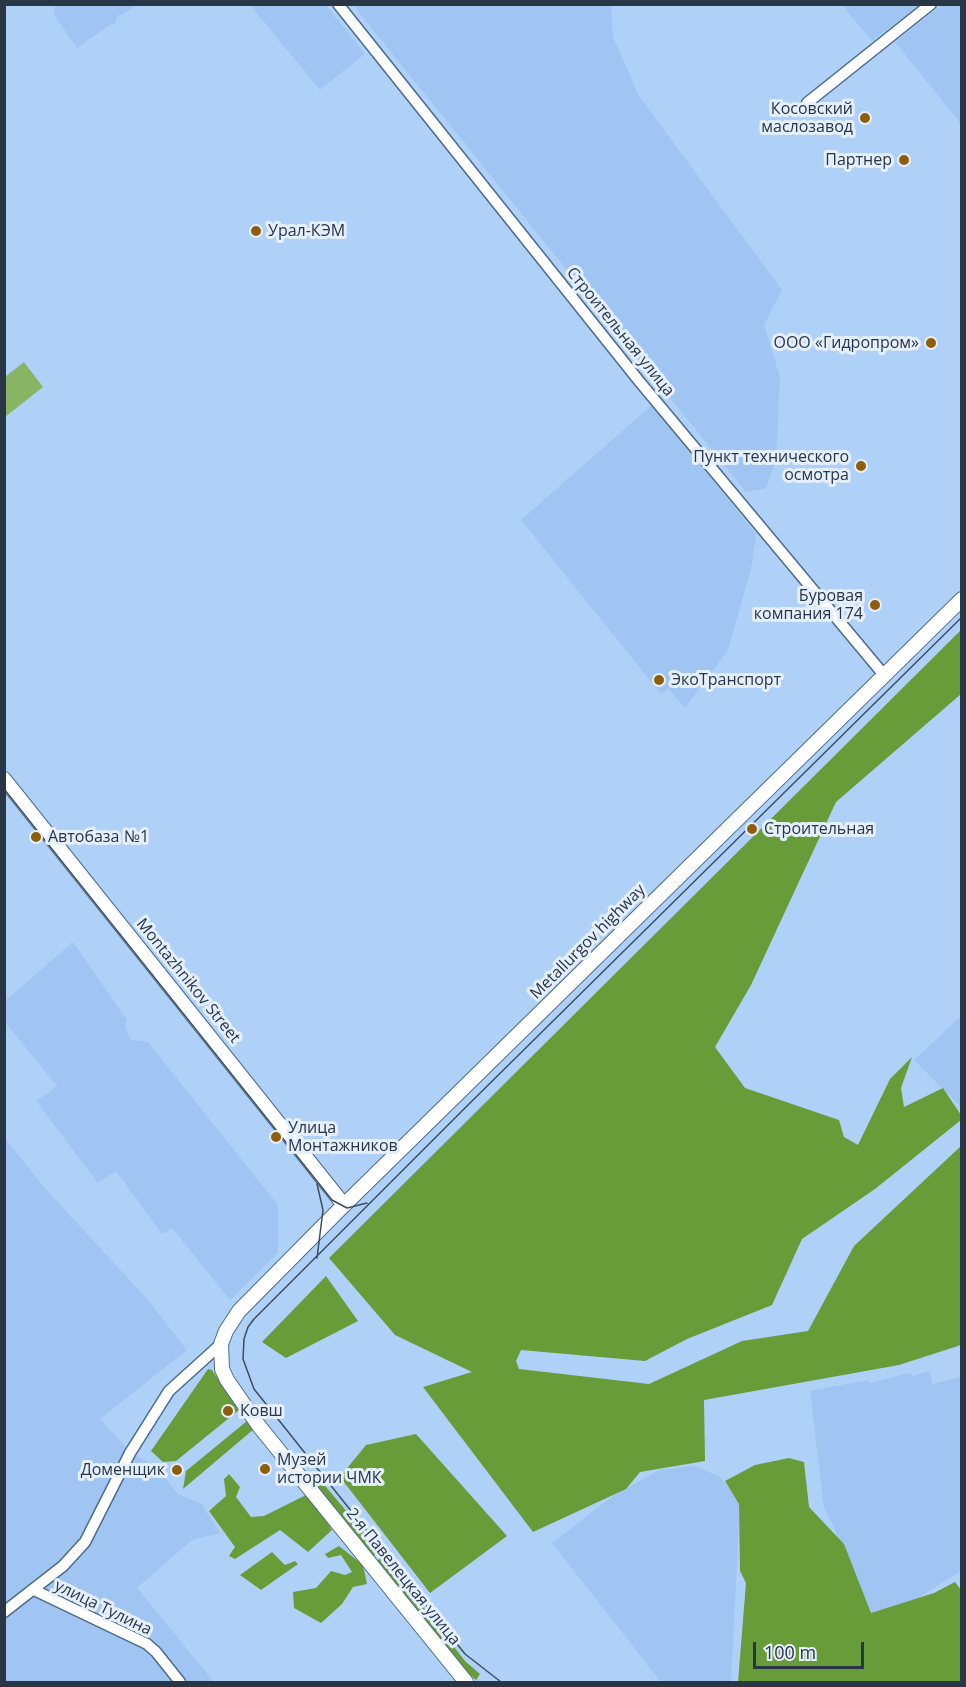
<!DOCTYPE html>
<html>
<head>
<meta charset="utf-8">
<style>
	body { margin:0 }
	#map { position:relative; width:966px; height:1687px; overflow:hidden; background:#afd1f8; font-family:"Open Sans",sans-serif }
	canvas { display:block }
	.frame { position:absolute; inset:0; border:6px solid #293646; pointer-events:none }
	.scale { position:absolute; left:753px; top:1642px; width:111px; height:27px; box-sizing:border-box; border:3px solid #293646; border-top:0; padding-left:8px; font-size:18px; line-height:21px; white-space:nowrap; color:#293646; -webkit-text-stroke:4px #e5effc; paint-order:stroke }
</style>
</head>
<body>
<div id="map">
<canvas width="966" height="1687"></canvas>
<div class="frame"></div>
<div class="scale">100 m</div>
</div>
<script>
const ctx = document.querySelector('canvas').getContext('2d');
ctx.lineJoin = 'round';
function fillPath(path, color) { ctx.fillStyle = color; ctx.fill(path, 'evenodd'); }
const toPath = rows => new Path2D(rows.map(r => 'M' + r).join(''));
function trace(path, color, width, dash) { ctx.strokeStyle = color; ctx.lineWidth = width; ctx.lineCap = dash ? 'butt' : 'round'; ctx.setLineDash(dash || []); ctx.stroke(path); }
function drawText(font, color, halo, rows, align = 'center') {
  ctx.font = font + ' "Open Sans",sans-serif'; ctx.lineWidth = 6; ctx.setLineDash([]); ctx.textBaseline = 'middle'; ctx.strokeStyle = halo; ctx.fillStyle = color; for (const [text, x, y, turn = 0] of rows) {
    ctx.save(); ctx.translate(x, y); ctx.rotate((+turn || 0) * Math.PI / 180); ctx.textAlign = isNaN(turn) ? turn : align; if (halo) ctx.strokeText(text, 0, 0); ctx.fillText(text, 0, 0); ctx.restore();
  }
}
fillPath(toPath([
	[133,4,135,6,123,14,118,15,115,25,111,24,77,48,54,15,55,5],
	[250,5,326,5,365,54,320,90],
	[353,5,611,5,613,37,639,96,782,290,764,325,780,377,776,459,766,488,746,492],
	[842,5,919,5,872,41],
	[942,5,961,5,961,124,895,42],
	[652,405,756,534,751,569,728,650,685,708,668,688,661,694,521,520],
	[73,942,127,1020,125,1028,131,1040,148,1042,278,1205,278,1253,230,1300,172,1228,162,1234,116,1171,98,1183,36,1101,57,1086,5,1022,5,1001],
	[961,1016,961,1107,914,1060],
	[4,1137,43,1186,148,1300,187,1350,100,1419,130,1452,155,1466,178,1494,202,1504,220,1533,192,1540,137,1588,214,1682,5,1682],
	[930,1371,932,1384,961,1377,961,1571,872,1627,835,1530,824,1508,810,1391,869,1380,870,1383,909,1373,913,1376],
	[695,1466,720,1477,740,1501,731,1682,661,1682,552,1543,610,1498,659,1470]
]), '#a0c5f2');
fillPath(toPath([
	[24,362,43,387,5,417,5,377]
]), '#87b564');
fillPath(toPath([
	[961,630,961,694,836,802,751,985,715,1047,745,1088,839,1120,844,1137,858,1145,890,1079,912,1057,901,1088,904,1107,943,1088,961,1115,961,1120,875,1189,802,1239,772,1305,687,1339,645,1361,521,1350,516,1361,519,1369,649,1384,742,1341,808,1331,854,1246,961,1146,961,1345,899,1365,704,1400,705,1461,640,1472,626,1489,533,1532,423,1387,472,1372,395,1335,329,1258],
	[326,1276,358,1321,286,1358,262,1342],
	[208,1369,212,1370,239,1410,176,1461,163,1462,151,1451],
	[247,1421,254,1429,183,1489,186,1471],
	[416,1434,507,1536,430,1593,340,1477,366,1445],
	[789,1458,804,1462,809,1507,844,1544,871,1613,934,1593,955,1582,961,1590,961,1682,738,1682,746,1583,740,1571,739,1504,725,1481,755,1465],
	[229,1474,240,1487,236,1497,251,1517,264,1516,308,1494,332,1530,308,1552,280,1530,235,1559,229,1556,235,1547,209,1511,226,1496,224,1479],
	[321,1481,380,1551,374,1556,315,1486],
	[339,1546,363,1565,367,1584,353,1587,342,1604,321,1623,294,1608,293,1592,316,1588,331,1571,345,1575,352,1572,341,1555,328,1558,325,1554],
	[272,1552,285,1565,295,1561,298,1564,261,1590,240,1575],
	[383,1555,465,1661,480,1674,476,1680,454,1660,377,1561]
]), '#689c39');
const minor = toPath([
	[338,4,639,381,884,675],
	[807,103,931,4],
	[34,1590,147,1644,156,1652,180,1682],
	[4,1612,63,1566,85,1542,130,1453,169,1391,221,1344]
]);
const major = toPath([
	[4,779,344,1205],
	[466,1682,259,1426,227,1380,222,1369,221,1344,226,1331,239,1311,338,1211,962,599]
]);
trace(minor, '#4d6b8e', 13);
trace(major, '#4d6b8e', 16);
trace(minor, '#fff', 10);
trace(major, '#fff', 14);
trace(toPath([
	[4,789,332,1200,347,1208,367,1203],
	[317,1184,323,1210,317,1258],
	[501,1682,465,1654,254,1389,243,1359,244,1339,248,1327,254,1319,469,1104,962,617]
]), '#3d4e61', 1.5);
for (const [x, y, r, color] of [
	[865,118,6,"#8f5e0a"],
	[904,160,6,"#8f5e0a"],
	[256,231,6,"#8f5e0a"],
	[931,343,6,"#8f5e0a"],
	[861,466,6,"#8f5e0a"],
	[875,605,6,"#8f5e0a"],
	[659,680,6,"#8f5e0a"],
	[752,829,6,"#8f5e0a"],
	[36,837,6,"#8f5e0a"],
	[276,1137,6,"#8f5e0a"],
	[228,1411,6,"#8f5e0a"],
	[265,1469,6,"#8f5e0a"],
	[177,1470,6,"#8f5e0a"]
]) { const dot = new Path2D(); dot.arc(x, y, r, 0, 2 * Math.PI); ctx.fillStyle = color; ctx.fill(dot); trace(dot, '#e5effc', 2); }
drawText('16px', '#293646', '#e5effc', [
	["Косовский",853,109,"right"],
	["маслозавод",853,127,"right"],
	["Партнер",892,160,"right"],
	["Урал-КЭМ",268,231],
	["ООО «Гидропром»",919,343,"right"],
	["Пункт технического",849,457,"right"],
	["осмотра",849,475,"right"],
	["Буровая",863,596,"right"],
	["компания 174",863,614,"right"],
	["ЭкоТранспорт",671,680],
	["Строительная",764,829],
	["Автобаза №1",48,837],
	["Улица",288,1128],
	["Монтажников",288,1146],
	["Ковш",240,1411],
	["Музей",277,1460],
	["истории ЧМК",277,1478],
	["Доменщик",165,1470,"right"]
], 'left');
drawText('16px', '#293646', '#e5effc', [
	["Строительная улица",620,332,51],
	["Metallurgov highway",588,942,-45],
	["Montazhnikov Street",188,981,51],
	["2-я Павелецкая улица",403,1577,51],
	["улица Тулина",103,1608,26]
]);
</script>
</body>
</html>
